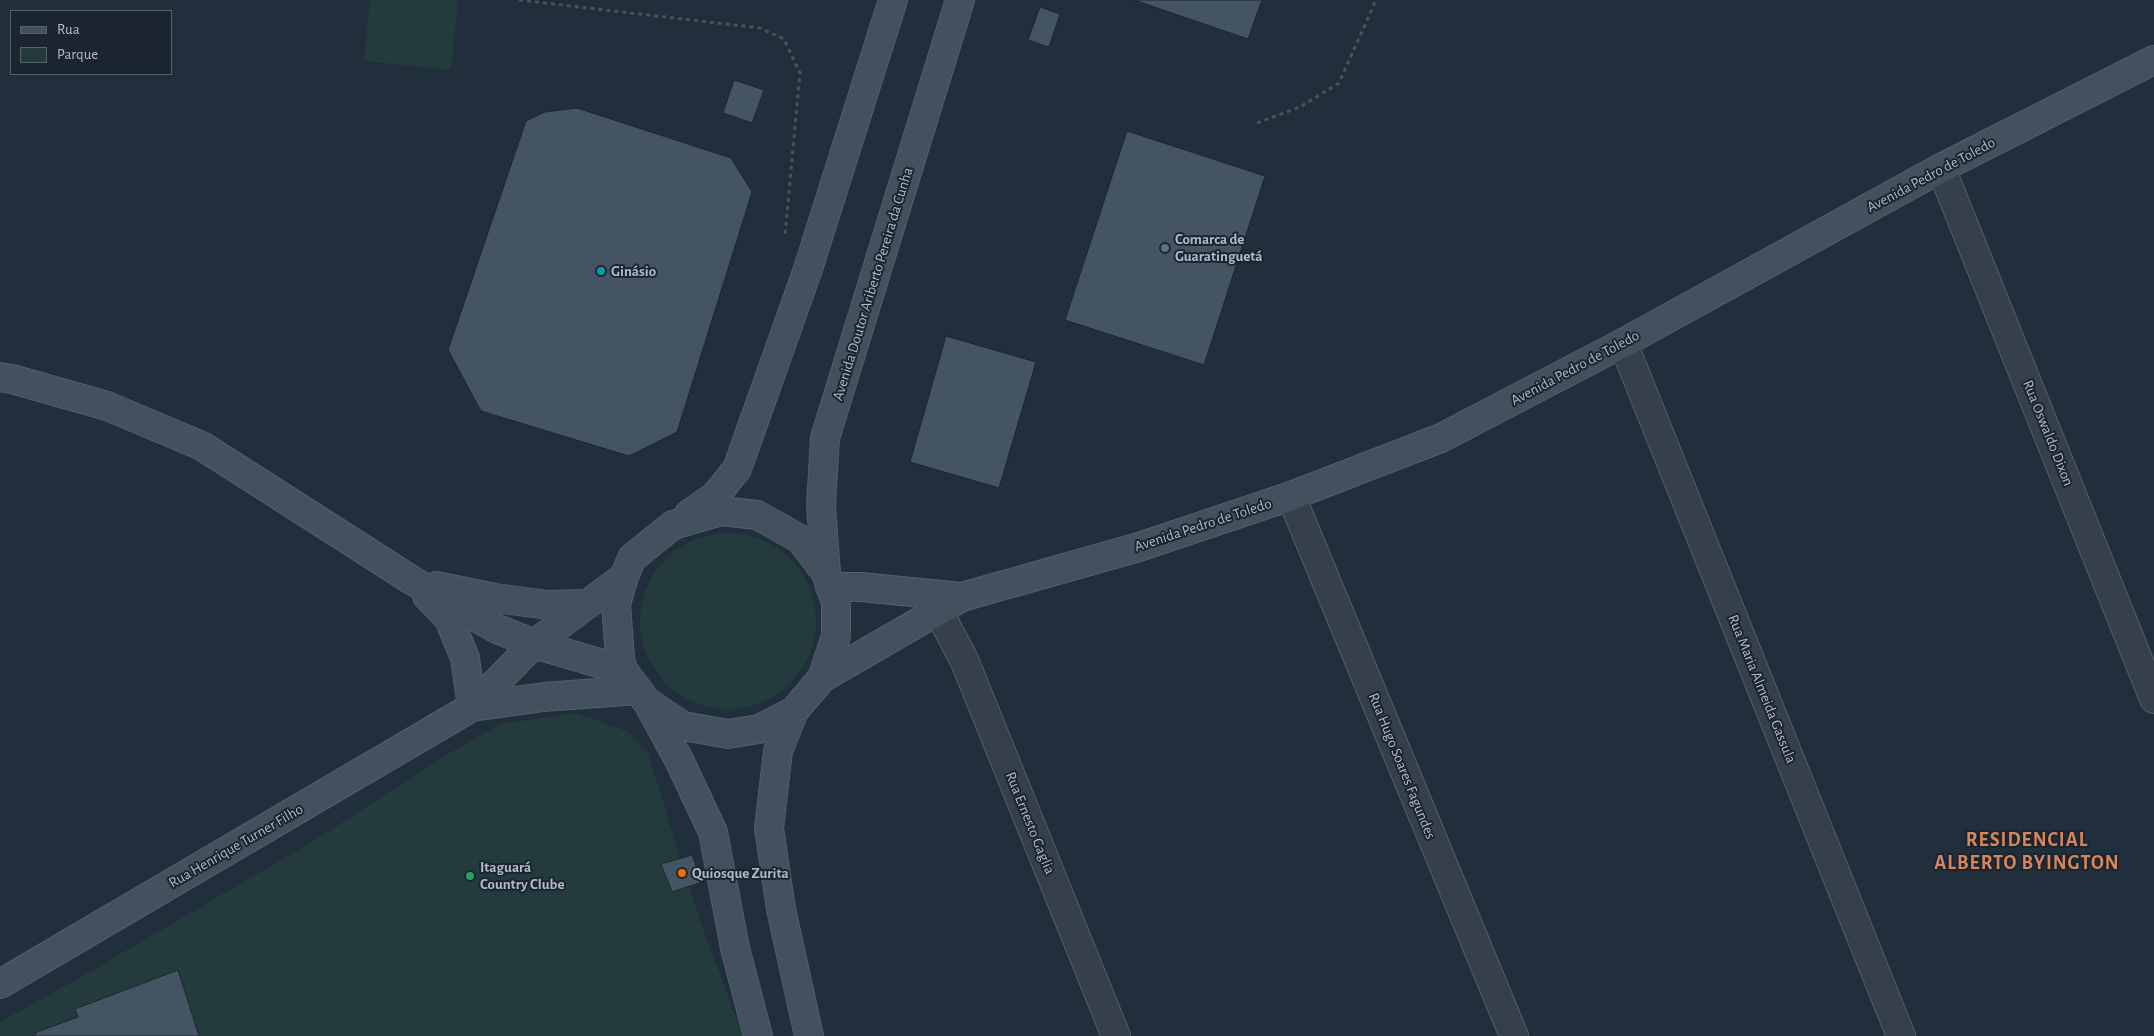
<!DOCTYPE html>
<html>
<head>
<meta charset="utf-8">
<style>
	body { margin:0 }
	#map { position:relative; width:2154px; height:1036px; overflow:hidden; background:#212e3b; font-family:"Alegreya Sans",sans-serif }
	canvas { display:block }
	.legend { position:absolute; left:10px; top:10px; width:162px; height:65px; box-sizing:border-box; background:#1a2530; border:1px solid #56616c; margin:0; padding:6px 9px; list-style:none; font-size:15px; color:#b0bbc7 }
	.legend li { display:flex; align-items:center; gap:10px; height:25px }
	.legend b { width:25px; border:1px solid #56616c }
</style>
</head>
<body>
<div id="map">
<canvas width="2154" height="1036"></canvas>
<ul class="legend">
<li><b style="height:6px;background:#43505e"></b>Rua</li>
<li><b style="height:14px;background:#233b3c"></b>Parque</li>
</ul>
</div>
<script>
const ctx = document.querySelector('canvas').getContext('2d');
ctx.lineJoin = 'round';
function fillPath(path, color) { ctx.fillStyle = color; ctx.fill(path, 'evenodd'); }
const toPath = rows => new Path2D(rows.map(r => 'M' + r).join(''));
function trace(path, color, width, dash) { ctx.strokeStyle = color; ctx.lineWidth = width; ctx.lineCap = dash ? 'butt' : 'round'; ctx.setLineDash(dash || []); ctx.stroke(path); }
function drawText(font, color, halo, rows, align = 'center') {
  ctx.font = font + ' "Alegreya Sans",sans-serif'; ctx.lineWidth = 4; ctx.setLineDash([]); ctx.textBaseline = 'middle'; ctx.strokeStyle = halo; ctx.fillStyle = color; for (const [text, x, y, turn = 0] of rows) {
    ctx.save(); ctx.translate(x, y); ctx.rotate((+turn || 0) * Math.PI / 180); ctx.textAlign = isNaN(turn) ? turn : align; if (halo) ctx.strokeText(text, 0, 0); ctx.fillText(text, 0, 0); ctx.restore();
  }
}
fillPath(toPath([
	[370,0,458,0,451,70,364,61],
	'640 621a88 88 0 1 1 176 0a88 88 0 1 1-176 0Z',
	[575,713,627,731,648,753,698,915,743,1036,0,1036,0,1022,81,977,320,837,436,761,500,724]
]), '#233b3c');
const building = toPath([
	[1134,0,1262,0,1248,39,1134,0],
	[1040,7,1060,14,1049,47,1028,40,1040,7],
	[734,80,764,90,752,123,723,113,734,80],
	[577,108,731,158,752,192,677,432,629,456,481,411,448,350,526,121,545,112,577,108],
	[1127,131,1265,176,1204,365,1065,320,1127,131],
	[946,336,1036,362,999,488,910,462,946,336],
	[692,855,702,882,672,892,661,864,692,855],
	[178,970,199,1036,34,1036,37,1032,78,1017,75,1009,178,970]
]);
fillPath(building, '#445462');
trace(building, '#1c2732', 1);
const street = toPath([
	[1941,168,2154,699],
	[1623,343,1901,1036],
	[1291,496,1514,1036],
	[939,612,965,662,1116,1036]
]);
const secondary = toPath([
	[0,377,12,379,107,406,202,446,413,581,495,628,534,644,623,670],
	[689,514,715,496,737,469,808,269,893,0],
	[826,573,800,539,757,515,721,511,673,525,632,558,624,577,616,604,620,657,623,670,647,702,683,726,728,734,759,729,794,711,822,678,836,636,836,603,826,573,821,505,825,438,960,0],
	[436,586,495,598,548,605,588,604],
	[830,587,861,587,962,597],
	[427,596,449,619,465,658,472,707],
	[822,678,962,597,1139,547,1291,496,1441,438,1623,343,1941,168,2154,60],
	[649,705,679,760,713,832,735,948,758,1036],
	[472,707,544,697,638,690],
	[794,711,778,751,769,828,781,909,809,1036],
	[0,984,472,707,534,644,624,577]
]);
trace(street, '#535e69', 30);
trace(secondary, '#535e69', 30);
trace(toPath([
	[519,0,760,28,784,39,800,73,785,235],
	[1257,123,1300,107,1339,83,1376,0]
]), '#415859', 3, [4, 4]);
trace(street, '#35404b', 28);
trace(secondary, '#43505e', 28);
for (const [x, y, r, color] of [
	[1165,248,5,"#5c6f8a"],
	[601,271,5,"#0f9aa8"],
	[682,873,5,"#e8710a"],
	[470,876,5,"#2e9e5b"]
]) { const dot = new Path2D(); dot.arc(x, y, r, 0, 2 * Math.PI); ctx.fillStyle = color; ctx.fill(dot); trace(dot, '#1a2530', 2); }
drawText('15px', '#b0bbc7', '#1a2530', [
	["Avenida Pedro de Toledo",1931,175,-28],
	["Avenida Doutor Ariberto Pereira da Cunha",873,284,-73],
	["Avenida Pedro de Toledo",1575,368,-28],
	["Rua Oswaldo Dixon",2048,433,68],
	["Avenida Pedro de Toledo",1203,525,-18],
	["Rua Maria Almeida Gassula",1762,689,68],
	["Rua Hugo Soares Fagundes",1402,766,68],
	["Rua Ernesto Gaglia",1030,823,68],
	["Rua Henrique Turner Filho",236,846,-30]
]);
drawText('bold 15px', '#b0bbc7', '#1a2530', [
	["Comarca de",1175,239],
	["Guaratinguetá",1175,256],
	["Ginásio",611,271],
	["Itaguará",480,867],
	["Country Clube",480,884],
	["Quiosque Zurita",692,873]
], 'left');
ctx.letterSpacing = '1px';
drawText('bold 20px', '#d7865b', '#1a2530', [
	["RESIDENCIAL",2027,840],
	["ALBERTO BYINGTON",2027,863]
]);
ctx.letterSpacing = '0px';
</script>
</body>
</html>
